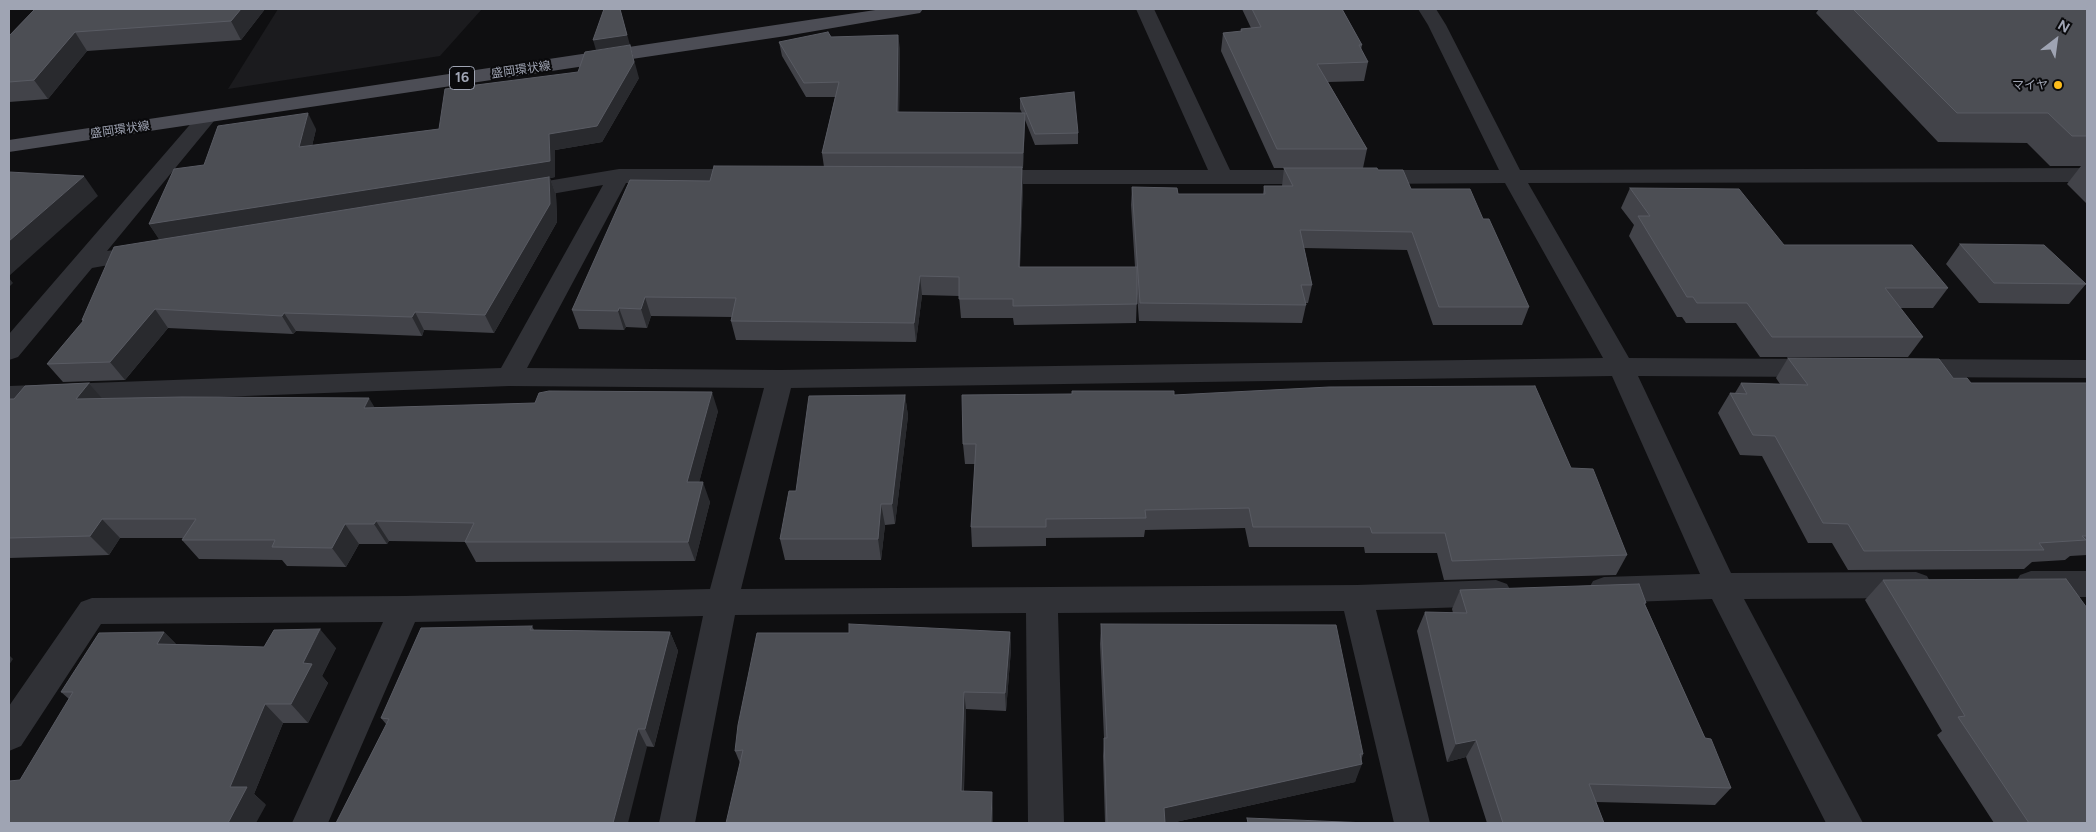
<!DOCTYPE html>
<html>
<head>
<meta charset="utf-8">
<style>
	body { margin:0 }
	#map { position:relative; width:2096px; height:832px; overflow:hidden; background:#0f0f11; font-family:Figtree,sans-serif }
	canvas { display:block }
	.frame { position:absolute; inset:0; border:10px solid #9fa4b3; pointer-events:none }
	.north { position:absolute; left:2031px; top:15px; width:50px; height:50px; -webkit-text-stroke:4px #0a0a0c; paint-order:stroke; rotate:30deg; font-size:14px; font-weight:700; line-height:20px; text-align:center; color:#9fa4b3 }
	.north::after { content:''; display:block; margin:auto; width:18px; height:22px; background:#9fa4b3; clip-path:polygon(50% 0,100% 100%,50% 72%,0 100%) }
</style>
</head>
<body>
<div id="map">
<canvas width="2096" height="832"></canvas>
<div class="frame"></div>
<div class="north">N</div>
</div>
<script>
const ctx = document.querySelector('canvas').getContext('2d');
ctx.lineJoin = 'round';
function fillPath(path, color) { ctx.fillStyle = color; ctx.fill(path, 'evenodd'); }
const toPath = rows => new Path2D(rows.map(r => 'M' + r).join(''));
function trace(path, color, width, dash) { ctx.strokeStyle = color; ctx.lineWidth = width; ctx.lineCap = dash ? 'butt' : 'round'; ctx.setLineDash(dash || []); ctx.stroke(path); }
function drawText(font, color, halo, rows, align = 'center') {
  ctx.font = font + ' Figtree,"Noto Sans JP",sans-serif'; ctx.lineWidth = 4; ctx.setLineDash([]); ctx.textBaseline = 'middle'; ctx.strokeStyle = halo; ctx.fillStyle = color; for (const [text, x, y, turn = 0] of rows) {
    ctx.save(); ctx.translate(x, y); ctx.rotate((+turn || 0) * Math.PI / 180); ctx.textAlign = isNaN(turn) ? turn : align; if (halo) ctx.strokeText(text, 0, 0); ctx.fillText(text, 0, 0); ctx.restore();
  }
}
fillPath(toPath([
	[278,9,482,9,440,56,228,89]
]), '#1b1b1e');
fillPath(toPath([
	[1136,9,1154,9,1230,170,1321,170,1329,172,1332,177,1329,182,1321,184,986,184,978,182,975,177,978,172,986,170,1208,170,1136,9],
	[1418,9,1436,9,1446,25,1520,170,2087,168,2087,182,1528,183,1629,358,1819,359,1828,362,1832,368,1828,374,1819,377,1638,376,1731,573,1916,572,1927,576,1932,585,1927,594,1916,598,1744,599,1863,823,1826,823,1712,599,1604,603,1593,599,1588,590,1593,581,1604,577,1700,574,1612,376,791,388,741,589,1357,585,1496,580,1507,584,1512,593,1507,602,1496,606,1376,610,1430,823,1394,823,1344,611,1058,613,1064,823,1028,823,1026,613,735,615,695,823,659,823,703,616,415,622,328,823,292,823,383,622,101,624,21,746,9,751,9,706,81,602,92,598,405,596,710,589,764,388,509,386,9,405,9,386,501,368,603,185,517,200,509,198,506,193,509,188,517,186,619,169,748,169,756,171,759,176,756,181,748,183,626,183,527,368,780,370,1603,358,1505,183,1369,184,1361,182,1358,177,1361,172,1369,170,1499,170,1428,25,1418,9],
	[207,111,214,113,217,117,214,121,107,251,146,245,154,247,158,252,154,257,92,268,18,357,9,360,9,334,200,113,207,111],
	[1910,359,2087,360,2087,378,1910,377,1901,374,1897,368,1901,362,1910,359],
	[2031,571,2087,571,2087,597,2031,597,2020,593,2015,584,2020,575,2031,571]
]), '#303136');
fillPath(toPath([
	[882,9,923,9,920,13,914,14,786,36,9,152,9,140,882,9]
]), '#4c4d55');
fillPath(toPath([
	[35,9,265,9,241,40,87,51,48,99,9,102,9,36],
	[1242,9,1342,9,1362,45,1361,50,1368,62,1364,81,1328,82,1367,149,1363,168,1378,170,1411,189,1483,219,1529,307,1522,325,1433,325,1407,250,1304,248,1312,285,1308,303,1305,303,1306,305,1302,323,1139,321,1137,294,1136,323,1014,325,1013,318,961,318,959,296,922,295,916,342,736,340,731,321,732,317,651,316,647,328,626,327,624,330,579,329,572,310,710,181,824,167,822,153,835,97,806,97,782,56,779,42,831,37,900,48,899,112,1022,113,1020,109,1020,98,1078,133,1078,144,1035,145,1025,120,1023,168,1022,168,1023,185,1020,267,1135,267,1131,205,1132,187,1178,194,1263,194,1264,186,1282,186,1284,168,1274,168,1221,51,1223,33,1240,32,1241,29,1251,28],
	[1819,9,2087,9,2087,204,2067,184,2081,166,2050,166,2027,143,1938,142,1816,13],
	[639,78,602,142,555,150,555,177,550,178,556,195,557,222,494,333,424,330,422,336,296,331,293,334,168,328,125,380,63,382,47,364,83,322,82,320,160,240,149,224,204,165,316,129,312,146,439,129],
	[1630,188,1784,245,1948,288,1933,308,1900,308,1923,337,1908,357,1760,357,1736,323,1686,323,1682,317,1677,317,1629,236,1634,225,1621,208],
	[1960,244,2086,284,2069,304,1979,303,1946,264],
	[1788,358,1953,378,1971,383,2087,383,2087,555,2070,556,2065,560,2032,562,2024,569,1848,570,1832,543,1808,543,1762,456,1740,455,1718,413,1730,393,1735,393,1741,383,1780,384,1776,378],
	[89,383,102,399,374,407,718,411,699,482,710,502,695,561,476,562,465,542,389,541,387,544,359,544,346,567,287,566,282,560,199,559,182,540,183,538,120,538,109,555,9,558,9,399,14,399],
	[905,395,908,416,895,524,885,525,881,560,785,560,780,539,796,491],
	[1174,395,1571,468,1627,555,1616,575,1444,580,1437,553,1365,553,1364,547,1249,547,1245,528,1145,530,1144,537,1046,538,1046,546,972,547,971,527,975,464,965,464,963,444],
	[1883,580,2087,823,1994,823,1937,735,1942,731,1865,600],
	[1460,590,1646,603,1645,604,1705,738,1731,788,1715,805,1596,802,1604,823,1487,823,1466,757,1447,762,1417,631,1425,612,1453,613,1452,609],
	[1101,624,1363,754,1355,782,1171,823,1105,823,1103,756,1104,738,1100,644],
	[532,626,534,630,670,632,678,651,654,747,386,724,381,718],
	[164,632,176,644,264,647,336,648,322,676,328,683,308,723,283,723,254,794,266,805,69,699,61,692],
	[1010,632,1011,649,1006,711,966,709,964,791,993,808,740,763,735,751,849,633]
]), '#424349');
fillPath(toPath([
	[241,9,265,9,241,40,231,21],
	[620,9,630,45,596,50,593,40],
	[75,32,87,51,48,99,34,80],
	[898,35,900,48,899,127,897,112],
	[630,45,639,78,602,142,555,150,555,177,550,178,556,195,557,222,494,333,485,315,160,241,149,224,549,134],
	[308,113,316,129,308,163,299,147],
	[1025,113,1025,128,1023,168,1023,153],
	[1022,167,1023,185,1019,286,1019,267],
	[84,176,98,196,9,276,9,241],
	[920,276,922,295,916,342,914,323],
	[9,278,13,283,9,287],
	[645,297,651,316,647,328,641,309],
	[619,308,626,327,624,330,618,311],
	[155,309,168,328,125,380,110,362],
	[415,312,424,330,422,336,412,317],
	[284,313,296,331,293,334,282,316],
	[89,383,106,403,76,399],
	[712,392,718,411,694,502,687,482],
	[905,395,908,416,895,524,892,504],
	[369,398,381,418,364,408],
	[703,482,710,502,695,561,688,542],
	[881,504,885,525,881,560,878,539],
	[102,519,120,538,109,555,90,536],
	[376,521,389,541,387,544,374,524],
	[345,524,359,544,346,567,332,548],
	[320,629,336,648,322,676,328,683,308,723,291,704,303,663],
	[164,632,183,652,157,644],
	[670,632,678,651,654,747,645,729],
	[1010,632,1011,649,1006,711,1005,693],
	[9,655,13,659,9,665],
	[964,692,966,709,963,807,961,791],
	[265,704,283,723,254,794,266,805,256,823,228,823,230,787],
	[638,729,647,747,628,823,613,823],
	[1476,740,1466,757,1447,762,1456,744],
	[1362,764,1355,782,1171,823,1162,823,1164,808],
	[992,792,993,808,993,823,991,823]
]), '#292a2e');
const building = toPath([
	[35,9,241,9,231,21,75,32,34,80,9,82,9,36,35,9],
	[604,9,620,9,627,35,593,40,604,9],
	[1252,9,1342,9,1362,45,1359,45,1368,62,1317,64,1367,149,1277,149,1223,33,1242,31,1241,29,1261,27,1252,9],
	[1853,9,2087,9,2087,136,2072,136,2048,113,1957,113,1853,9],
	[828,32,831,37,898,35,897,112,1025,113,1023,153,822,153,839,82,804,83,779,42,828,32],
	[630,45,634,62,597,126,549,134,550,161,149,224,174,169,204,165,218,126,308,113,299,147,439,129,445,89,578,72,585,52,630,45],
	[1074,92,1078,133,1035,134,1020,98,1074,92],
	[714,166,1022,167,1019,267,1137,267,1137,304,1013,306,1013,299,959,299,959,277,920,276,914,323,731,321,736,298,645,297,641,309,619,308,618,311,572,310,630,180,710,181,714,166],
	[1284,168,1377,168,1378,170,1403,170,1411,189,1470,189,1483,219,1489,219,1529,307,1439,307,1412,232,1300,230,1312,285,1301,285,1306,305,1140,303,1132,187,1177,188,1178,194,1265,194,1264,186,1293,186,1284,168],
	[9,172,84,176,9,241,9,172],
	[549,177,550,204,485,315,415,312,412,317,284,313,282,316,155,309,110,362,47,364,84,320,82,320,114,247,549,177],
	[1630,188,1739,189,1784,245,1912,245,1948,288,1885,288,1923,337,1772,337,1747,303,1697,303,1693,297,1687,297,1638,216,1650,216,1630,188],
	[1960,244,2044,245,2086,284,1994,283,1960,244],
	[1788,358,1939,359,1953,378,1967,378,1971,383,2087,383,2087,536,2082,536,2086,540,2039,543,2044,550,1864,551,1848,524,1823,523,1775,436,1753,435,1730,393,1747,394,1741,383,1808,385,1788,358],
	[89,383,76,399,182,397,369,398,364,408,535,403,539,393,549,391,712,392,687,482,703,482,688,542,465,542,474,523,376,521,374,524,345,524,332,548,272,547,275,540,182,540,196,519,102,519,90,536,9,538,9,399,14,399,25,386,89,383],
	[1535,386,1571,468,1593,469,1627,555,1452,561,1445,533,1372,533,1370,527,1253,527,1249,508,1145,510,1146,518,1046,519,1046,527,971,527,976,444,963,444,962,395,1072,394,1072,391,1174,391,1174,395,1329,387,1535,386],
	[905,395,892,504,881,504,878,539,780,539,789,491,796,491,809,396,905,395],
	[2066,579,2087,608,2087,823,2029,823,1958,717,1965,716,1883,580,2066,579],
	[1639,584,1646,603,1644,603,1705,738,1711,739,1731,788,1589,784,1604,823,1503,823,1476,740,1456,744,1425,612,1467,613,1460,590,1639,584],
	[849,624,1010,632,1005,693,964,692,961,791,992,792,991,823,726,823,743,750,735,751,738,725,757,633,849,633,849,624],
	[1101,624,1336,625,1363,754,1360,754,1362,764,1164,808,1165,823,1107,823,1104,738,1107,738,1101,624],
	[532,626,530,630,670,632,645,729,638,729,613,823,336,823,389,719,381,718,421,628,532,626],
	[320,629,303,663,312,664,291,704,265,704,230,787,247,787,228,823,9,823,9,781,20,780,73,692,61,692,99,633,164,632,157,644,264,647,274,630,320,629],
	[1247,818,1368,823,1248,823,1247,818]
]);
fillPath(building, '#4c4e54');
trace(building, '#595b63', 1);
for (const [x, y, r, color] of [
	[2058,85,5,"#fdbc1a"]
]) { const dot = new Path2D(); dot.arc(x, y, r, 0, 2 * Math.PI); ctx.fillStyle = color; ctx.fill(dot); trace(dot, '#0a0a0c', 2); }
drawText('12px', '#9fa4b3', '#0a0a0c', [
	["盛岡環状線",521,70,-8],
	["盛岡環状線",120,130,-8]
]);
drawText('12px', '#9fa4b3', '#0a0a0c', [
	["マイヤ",2048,85]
], 'right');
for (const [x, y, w] of [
	[462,78,25]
]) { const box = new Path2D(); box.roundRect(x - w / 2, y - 11.5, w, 23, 4); ctx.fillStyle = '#0a0a0c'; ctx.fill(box); trace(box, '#9fa4b3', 1); }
drawText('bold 14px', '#9fa4b3', null, [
	["16",462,78]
]);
</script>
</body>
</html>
